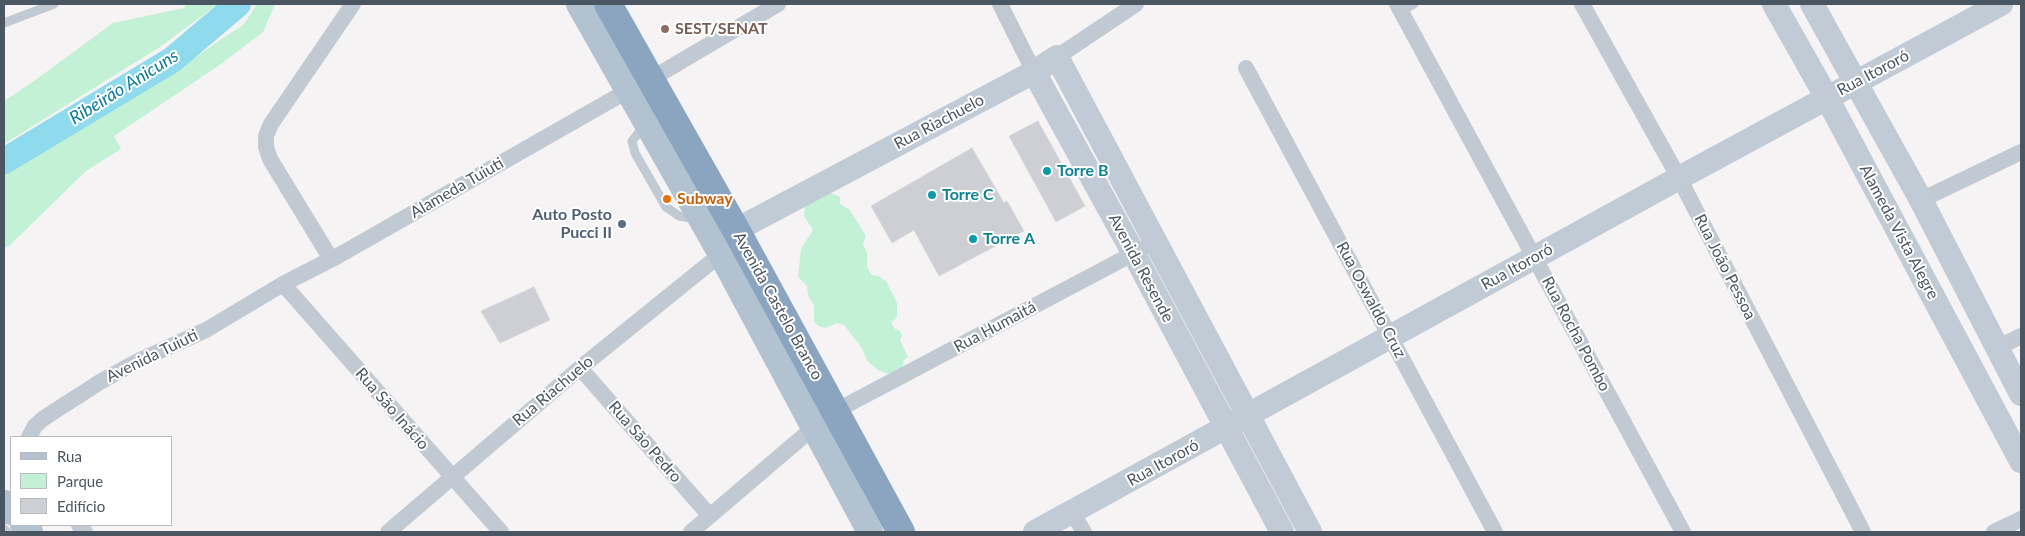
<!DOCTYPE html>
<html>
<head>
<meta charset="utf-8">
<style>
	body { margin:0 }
	#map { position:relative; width:2025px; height:536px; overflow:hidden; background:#f5f3f3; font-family:Lato,sans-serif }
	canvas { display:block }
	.frame { position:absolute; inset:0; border:5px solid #4a5661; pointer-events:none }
	.legend { position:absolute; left:10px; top:436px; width:162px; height:90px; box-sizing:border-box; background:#fff; border:1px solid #b7bbc0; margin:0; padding:6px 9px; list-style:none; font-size:15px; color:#4a5661 }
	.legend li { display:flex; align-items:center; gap:10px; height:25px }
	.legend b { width:25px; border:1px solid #b7bbc0 }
</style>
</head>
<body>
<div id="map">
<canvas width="2025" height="536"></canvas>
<div class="frame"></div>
<ul class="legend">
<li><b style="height:6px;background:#b3c2d1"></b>Rua</li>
<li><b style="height:14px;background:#c3f1d5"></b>Parque</li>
<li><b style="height:14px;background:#cdcfd5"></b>Edifício</li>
</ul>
</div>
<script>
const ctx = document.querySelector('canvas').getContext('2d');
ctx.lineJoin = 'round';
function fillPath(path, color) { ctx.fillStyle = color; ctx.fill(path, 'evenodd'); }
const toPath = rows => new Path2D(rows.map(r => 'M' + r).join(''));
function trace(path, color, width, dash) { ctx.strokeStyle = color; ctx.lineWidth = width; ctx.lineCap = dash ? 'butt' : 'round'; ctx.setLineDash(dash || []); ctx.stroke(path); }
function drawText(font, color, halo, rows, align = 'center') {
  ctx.font = font + ' Lato,sans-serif'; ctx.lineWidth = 4; ctx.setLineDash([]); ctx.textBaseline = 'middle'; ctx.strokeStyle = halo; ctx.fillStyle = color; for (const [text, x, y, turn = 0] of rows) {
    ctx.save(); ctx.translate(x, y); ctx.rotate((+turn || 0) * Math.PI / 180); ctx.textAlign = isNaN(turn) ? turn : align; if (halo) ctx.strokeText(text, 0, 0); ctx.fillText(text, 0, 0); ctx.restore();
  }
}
fillPath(toPath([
	[187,4,218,4,160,47,4,144,4,101,34,81,113,23,184,8],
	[257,4,275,4,263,32,221,64,114,136,121,149,86,171,9,246,4,248,4,170,172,73,244,24],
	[828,192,840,197,840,204,850,210,866,236,863,244,867,253,867,267,872,275,878,276,886,281,897,303,897,317,891,323,895,329,900,331,902,336,900,340,908,357,904,360,902,369,888,374,878,370,867,361,862,348,844,325,837,323,826,328,818,326,814,322,814,305,808,296,807,286,798,277,801,249,813,230,804,216,805,207,808,202]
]), '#c3f1d5');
trace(toPath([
	[4,161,172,60,238,4]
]), '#90daee', 26);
const building = toPath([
	[1038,121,1085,206,1056,222,1009,136,1038,121],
	[972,148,1004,203,1007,201,1024,231,939,276,914,230,892,243,871,206,972,148],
	[534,287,550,320,500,343,481,311,534,287]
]);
fillPath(building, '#cdcfd5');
trace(building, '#d7d9de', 1);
trace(toPath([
	[1401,11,1414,4],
	[4,23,54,4],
	[644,126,632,141,635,153,666,207,679,216,697,219],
	[4,529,7,532]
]), '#c1cad2', 9);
trace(toPath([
	[1000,4,1034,72],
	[1397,4,1683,532],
	[1582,4,1679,178,1863,532],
	[1057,57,1136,4],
	[1246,68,1495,532],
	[651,79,778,4],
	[1921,200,2021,152],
	[331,259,270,159,266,147,266,136,271,124,353,4],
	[283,284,501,532],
	[1997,348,2021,336],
	[580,368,710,516],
	[828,415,1142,249],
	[29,437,35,426,44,418,100,382,136,362,206,330,283,284,336,257,629,90],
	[1072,512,1084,532],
	[79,525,85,532],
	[388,532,580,368,721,254],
	[691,532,813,428],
	[1994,532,2021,519]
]), '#c1cad2', 16);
trace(toPath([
	[1774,4,1827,98,2021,461],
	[1812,4,1921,200,2021,394],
	[1034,72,1134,254,1282,532],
	[736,230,1034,72,1057,57,1310,532],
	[1035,532,1679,178,2001,4]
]), '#c1cbd6', 24);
trace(toPath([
	[579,4,721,254,870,532],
	[4,503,11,512],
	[23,525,30,532]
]), '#b3c2d1', 26);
trace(toPath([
	[608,4,736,230,901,532]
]), '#8ba5c1', 28);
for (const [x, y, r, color] of [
	[665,29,5,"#8d6e63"],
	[1047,171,5,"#0f9aa8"],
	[932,195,5,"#0f9aa8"],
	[667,199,5,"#e8710a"],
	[622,224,5,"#5c6f8a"],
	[973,239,5,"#0f9aa8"]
]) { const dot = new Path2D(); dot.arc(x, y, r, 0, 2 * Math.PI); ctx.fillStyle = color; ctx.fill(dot); trace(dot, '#fff', 2); }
drawText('bold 16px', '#785e54', '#fff', [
	["SEST/SENAT",675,29]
], 'left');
drawText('16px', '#4a5661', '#fff', [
	["Rua Itororó",1873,73,-28],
	["Rua Riachuelo",939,122,-28],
	["Alameda Tuiuti",457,188,-30],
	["Alameda Vista Alegre",1899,232,62],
	["Rua Itororó",1517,267,-29],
	["Rua João Pessoa",1725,267,63],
	["Avenida Resende",1141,268,62],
	["Rua Oswaldo Cruz",1371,300,62],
	["Avenida Castelo Branco",778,306,61],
	["Rua Humaitá",995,327,-28],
	["Rua Rocha Pombo",1576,334,62],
	["Avenida Tuiuti",152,356,-26],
	["Rua Riachuelo",553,391,-40],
	["Rua São Inácio",392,409,49],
	["Rua São Pedro",645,442,49],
	["Rua Itororó",1163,463,-29]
]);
drawText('bold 16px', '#0d838f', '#fff', [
	["Torre B",1057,171],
	["Torre C",942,195],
	["Torre A",983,239]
], 'left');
drawText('bold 16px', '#c56008', '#fff', [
	["Subway",677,199]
], 'left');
drawText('bold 16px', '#4e5e75', '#fff', [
	["Auto Posto",612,215],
	["Pucci II",612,233]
], 'right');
drawText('italic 18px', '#0c7c9b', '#fff', [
	["Ribeirão Anicuns",124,87,-32]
]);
</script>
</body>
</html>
